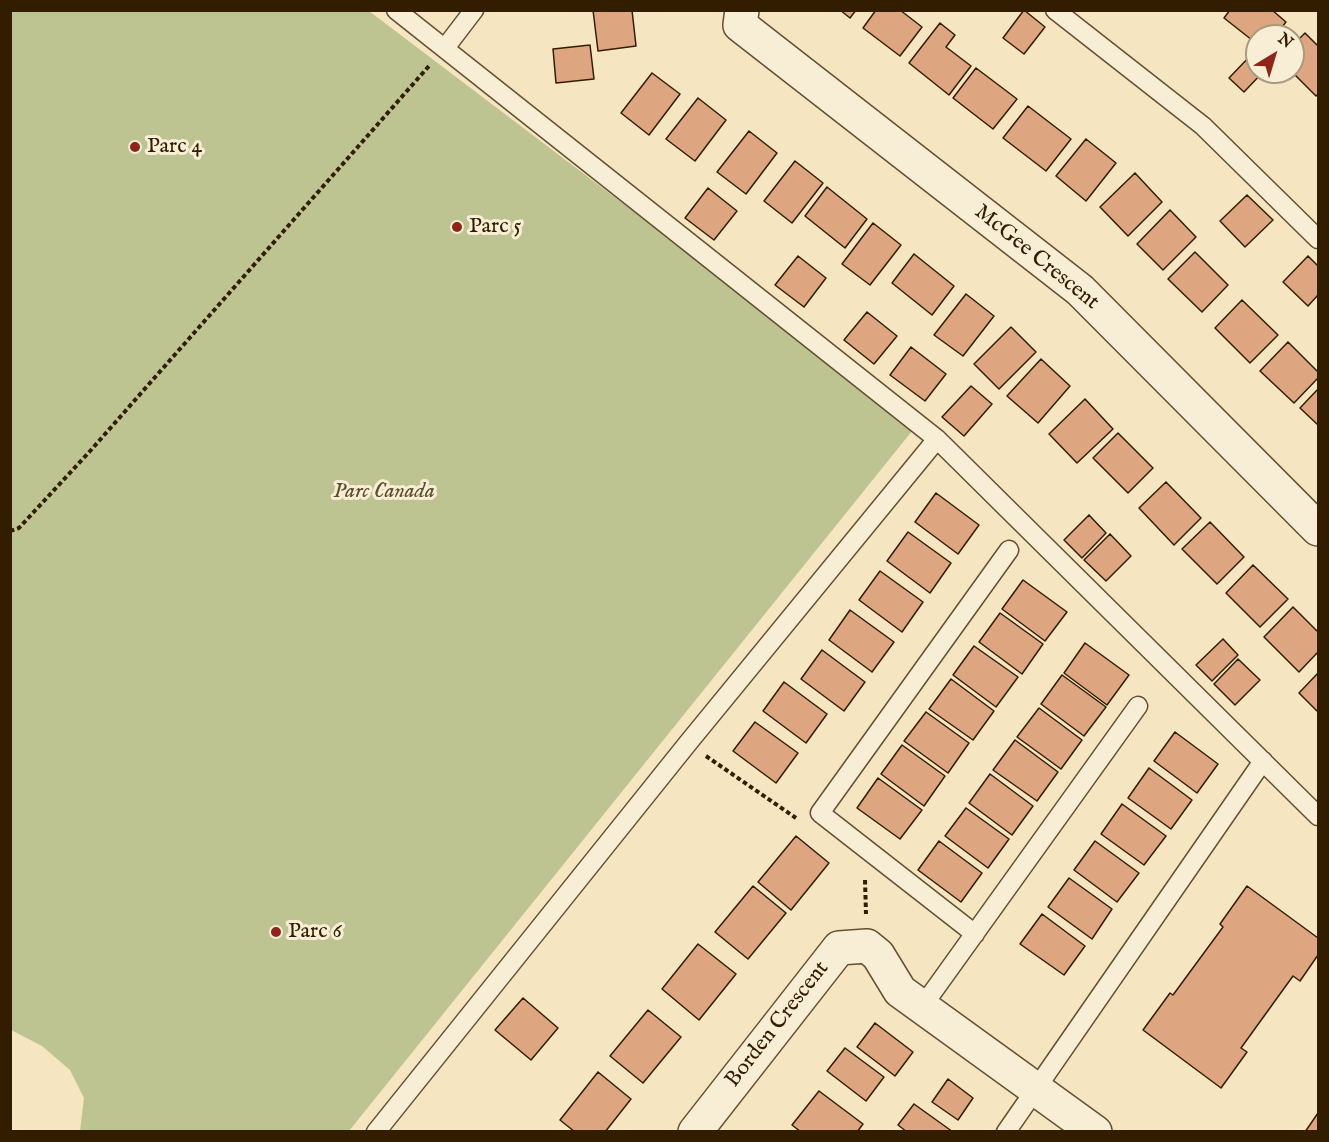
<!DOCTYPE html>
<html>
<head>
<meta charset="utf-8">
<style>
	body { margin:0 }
	#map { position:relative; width:1329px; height:1142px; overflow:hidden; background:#f5e5c0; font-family:"IM FELL English",serif }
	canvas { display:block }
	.frame { position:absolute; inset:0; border:12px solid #331d00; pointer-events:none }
	.north { position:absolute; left:1245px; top:24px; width:60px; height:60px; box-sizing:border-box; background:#f8eed6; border:2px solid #a99a80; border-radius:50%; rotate:38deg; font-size:16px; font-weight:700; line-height:24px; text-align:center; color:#331d00 }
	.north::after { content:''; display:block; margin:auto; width:21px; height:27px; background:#8f2418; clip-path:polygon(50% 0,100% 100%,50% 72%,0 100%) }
</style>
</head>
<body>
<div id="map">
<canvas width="1329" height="1142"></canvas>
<div class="frame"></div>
<div class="north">N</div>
</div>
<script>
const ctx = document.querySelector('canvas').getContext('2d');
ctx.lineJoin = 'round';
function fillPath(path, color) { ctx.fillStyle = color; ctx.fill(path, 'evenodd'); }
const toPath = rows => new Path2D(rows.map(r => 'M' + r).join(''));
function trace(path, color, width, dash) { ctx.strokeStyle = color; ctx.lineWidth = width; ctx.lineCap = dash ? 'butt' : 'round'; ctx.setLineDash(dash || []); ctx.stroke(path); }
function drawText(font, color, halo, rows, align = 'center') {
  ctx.font = font + ' "IM FELL English",serif'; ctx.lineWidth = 6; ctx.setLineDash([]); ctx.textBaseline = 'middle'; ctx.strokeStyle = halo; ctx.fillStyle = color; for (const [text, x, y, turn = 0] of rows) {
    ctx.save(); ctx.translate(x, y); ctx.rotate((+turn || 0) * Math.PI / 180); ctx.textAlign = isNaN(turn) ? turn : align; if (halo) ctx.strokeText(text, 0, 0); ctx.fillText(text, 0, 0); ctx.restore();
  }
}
fillPath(toPath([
	[10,11,369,11,770,315,912,431,349,1131,80,1131,84,1098,70,1070,42,1046,11,1030]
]), '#bdc491');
const building = toPath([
	[593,10,632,10,636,46,598,51,593,10],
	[840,10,856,10,850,18,840,10],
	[876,10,900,10,922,27,900,56,863,28,876,10],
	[1024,10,1045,27,1024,54,1003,38,1024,10],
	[1230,10,1272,10,1286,22,1275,36,1257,36,1257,44,1224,18,1230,10],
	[940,23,955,35,946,47,971,66,949,95,909,63,940,23],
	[1305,33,1318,46,1318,94,1316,96,1292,72,1293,45,1305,33],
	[590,45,594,79,556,83,553,49,590,45],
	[1252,54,1257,59,1257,72,1263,72,1244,92,1229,78,1252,54],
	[976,68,1017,99,993,129,953,98,976,68],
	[652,73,680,94,649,135,621,113,652,73],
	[698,98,726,120,695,161,666,139,698,98],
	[1028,106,1071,139,1046,171,1003,138,1028,106],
	[749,131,777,153,746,194,717,172,749,131],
	[1086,139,1116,163,1086,201,1056,176,1086,139],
	[795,161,823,183,792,223,764,201,795,161],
	[1135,173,1162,202,1128,236,1100,207,1135,173],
	[827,187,867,219,845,248,805,216,827,187],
	[708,188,737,211,714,240,685,218,708,188],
	[1247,195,1273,220,1245,247,1220,221,1247,195],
	[1170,210,1196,237,1163,270,1137,244,1170,210],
	[873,223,901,245,870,285,842,264,873,223],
	[1195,252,1228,285,1202,312,1168,279,1195,252],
	[914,254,954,286,932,315,892,283,914,254],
	[798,256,826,278,804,307,775,285,798,256],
	[1308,256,1318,266,1318,295,1308,306,1283,282,1308,256],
	[966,294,994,316,963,356,934,335,966,294],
	[1242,300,1278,335,1250,363,1215,328,1242,300],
	[867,312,897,336,874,364,844,340,867,312],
	[1011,327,1036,352,999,389,974,364,1011,327],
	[1288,342,1318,372,1318,378,1294,403,1260,371,1288,342],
	[911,347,946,374,925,401,890,375,911,347],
	[1041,359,1070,386,1038,423,1007,396,1041,359],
	[971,386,992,404,964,436,942,417,971,386],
	[1318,389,1318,425,1300,408,1318,389],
	[1085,399,1113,429,1077,463,1049,434,1085,399],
	[1118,433,1153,468,1128,493,1093,458,1118,433],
	[1166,482,1201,518,1174,545,1139,508,1166,482],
	[936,493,979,525,958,554,915,522,936,493],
	[1089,515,1106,533,1082,558,1064,540,1089,515],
	[1210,522,1244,557,1217,584,1182,549,1210,522],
	[908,532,951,563,930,593,887,561,908,532],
	[1110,534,1131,556,1106,581,1084,560,1110,534],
	[1253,565,1288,599,1260,627,1226,593,1253,565],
	[880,571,923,602,902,632,859,600,880,571],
	[1023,580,1067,612,1045,641,1002,609,1023,580],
	[1293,607,1318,632,1318,652,1299,672,1264,637,1293,607],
	[850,610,894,642,872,672,829,640,850,610],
	[1000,613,1043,644,1022,674,979,642,1000,613],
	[1223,639,1238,655,1212,681,1196,665,1223,639],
	[1085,643,1129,675,1107,705,1064,673,1085,643],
	[974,646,1018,677,996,707,953,675,974,646],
	[822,650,865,682,844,711,801,679,822,650],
	[1238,659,1260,680,1235,705,1214,684,1238,659],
	[1318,673,1318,712,1299,693,1318,673],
	[1062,675,1106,707,1084,736,1041,704,1062,675],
	[951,679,994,711,973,740,929,709,951,679],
	[784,682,827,714,806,743,763,711,784,682],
	[1039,708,1082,740,1061,769,1017,737,1039,708],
	[926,712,969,743,948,773,904,741,926,712],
	[755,722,798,753,776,783,733,751,755,722],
	[1175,732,1218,764,1197,793,1154,761,1175,732],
	[1015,740,1058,772,1037,801,993,770,1015,740],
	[902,745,945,776,924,806,881,774,902,745],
	[1149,768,1192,800,1171,829,1128,798,1149,768],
	[990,774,1033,806,1012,835,969,803,990,774],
	[878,778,922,810,900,839,857,808,878,778],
	[1122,804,1166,836,1144,865,1101,834,1122,804],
	[966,808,1009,839,988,868,945,836,966,808],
	[796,836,829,863,791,910,758,882,796,836],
	[939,841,982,873,961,902,918,870,939,841],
	[1095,841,1139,873,1117,902,1074,870,1095,841],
	[1069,878,1112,909,1092,939,1048,907,1069,878],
	[753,886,786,913,748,959,715,932,753,886],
	[1247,886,1318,938,1318,955,1300,981,1293,976,1241,1048,1247,1052,1221,1088,1143,1030,1170,993,1173,995,1223,927,1220,924,1247,886],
	[1042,914,1085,946,1064,975,1020,944,1042,914],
	[698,944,736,974,699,1020,662,989,698,944],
	[523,998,558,1028,531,1060,495,1030,523,998],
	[648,1010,681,1037,643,1083,610,1056,648,1010],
	[875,1023,913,1052,895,1076,857,1047,875,1023],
	[845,1048,884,1077,866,1101,827,1071,845,1048],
	[598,1072,631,1099,605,1132,575,1132,560,1120,598,1072],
	[948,1079,973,1098,958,1120,932,1102,948,1079],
	[819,1091,863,1124,857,1132,801,1132,792,1125,819,1091],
	[914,1104,953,1132,907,1132,898,1125,914,1104],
	[1318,1113,1318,1132,1305,1132,1318,1113]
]);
fillPath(building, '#dda681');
trace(building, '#331d00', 1.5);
const lane = toPath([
	[396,10,937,439,1318,816],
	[1055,10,1203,126,1318,239],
	[445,48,474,10],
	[975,934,820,813,1009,550],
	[922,1007,1138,706],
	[376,1132,688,743,937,439],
	[1006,1132,1263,761]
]);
const street = toPath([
	[742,10,740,25,1080,290,1318,529],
	[695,1132,839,948,867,946,878,955,900,991,1095,1132]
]);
trace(lane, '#644f30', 21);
trace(street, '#644f30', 36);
trace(toPath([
	[10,531,19,528,91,450,429,66],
	[706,756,796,818],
	[865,880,866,914]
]), '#331d00', 4, [4.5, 3]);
trace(lane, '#f8eed6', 18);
trace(street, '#f8eed6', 33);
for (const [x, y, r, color] of [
	[135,147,6,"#8f2418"],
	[457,227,6,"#8f2418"],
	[276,932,6,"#8f2418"]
]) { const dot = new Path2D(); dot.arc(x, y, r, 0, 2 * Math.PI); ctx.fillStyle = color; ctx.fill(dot); trace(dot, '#f8eed6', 2); }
drawText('22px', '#331d00', '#f8eed6', [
	["Parc 4",147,147],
	["Parc 5",469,227],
	["Parc 6",288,932]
], 'left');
drawText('22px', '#331d00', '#f8eed6', [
	["McGee Crescent",1036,258,39],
	["Borden Crescent",778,1025,-52]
]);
drawText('italic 22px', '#5c4f2c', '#f8eed6', [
	["Parc Canada",384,492]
]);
</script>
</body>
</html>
